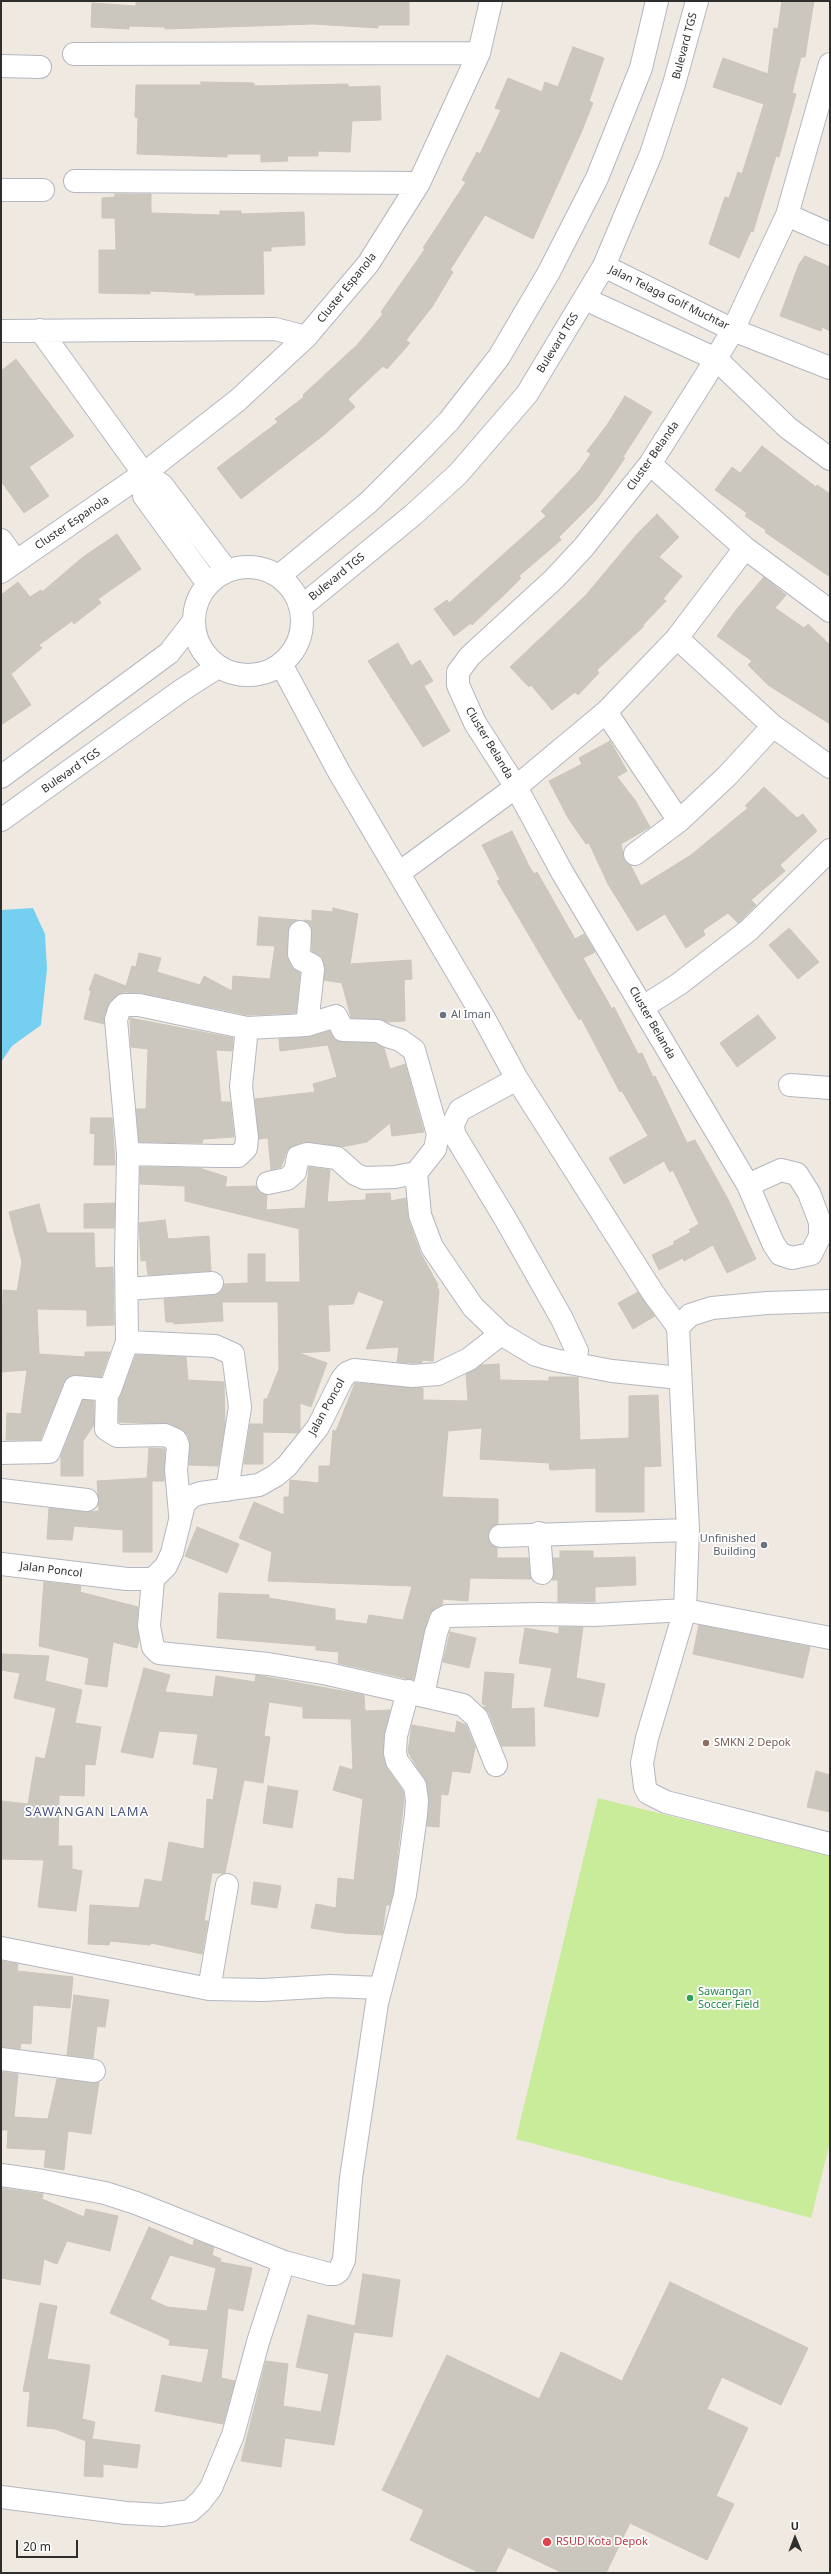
<!DOCTYPE html>
<html>
<head>
<meta charset="utf-8">
<style>
	body { margin:0 }
	#map { position:relative; width:831px; height:2574px; overflow:hidden; background:#efe9e1; font-family:"Noto Sans",sans-serif }
	canvas { display:block }
	.frame { position:absolute; inset:0; border:2px solid #2e2e2e; pointer-events:none }
	.north { position:absolute; left:775px; top:2518px; width:40px; height:40px; -webkit-text-stroke:3px #fff; paint-order:stroke; rotate:359deg; font-size:11px; font-weight:700; line-height:16px; text-align:center; color:#2e2e2e }
	.north::after { content:''; display:block; margin:auto; width:14px; height:18px; background:#2e2e2e; clip-path:polygon(50% 0,100% 100%,50% 72%,0 100%) }
	.scale { position:absolute; left:16px; top:2540px; width:62px; height:18px; box-sizing:border-box; border:2px solid #2e2e2e; border-top:0; padding-left:5px; font-size:12px; line-height:14px; white-space:nowrap; color:#2e2e2e; -webkit-text-stroke:3px #fff; paint-order:stroke }
</style>
</head>
<body>
<div id="map">
<canvas width="831" height="2574"></canvas>
<div class="frame"></div>
<div class="north">U</div>
<div class="scale">20 m</div>
</div>
<script>
const ctx = document.querySelector('canvas').getContext('2d');
ctx.lineJoin = 'round';
function fillPath(path, color) { ctx.fillStyle = color; ctx.fill(path, 'evenodd'); }
const toPath = rows => new Path2D(rows.map(r => 'M' + r).join(''));
function trace(path, color, width, dash) { ctx.strokeStyle = color; ctx.lineWidth = width; ctx.lineCap = dash ? 'butt' : 'round'; ctx.setLineDash(dash || []); ctx.stroke(path); }
function drawText(font, color, halo, rows, align = 'center') {
  ctx.font = font + ' "Noto Sans",sans-serif'; ctx.lineWidth = 3.5; ctx.setLineDash([]); ctx.textBaseline = 'middle'; ctx.strokeStyle = halo; ctx.fillStyle = color; for (const [text, x, y, turn = 0] of rows) {
    ctx.save(); ctx.translate(x, y); ctx.rotate((+turn || 0) * Math.PI / 180); ctx.textAlign = isNaN(turn) ? turn : align; if (halo) ctx.strokeText(text, 0, 0); ctx.fillText(text, 0, 0); ctx.restore();
  }
}
fillPath(toPath([
	[598,1798,830,1856,830,2142,811,2218,516,2139]
]), '#c9ec9a');
fillPath(toPath([
	[33,908,45,934,47,969,41,1025,12,1046,1,1062,1,910]
]), '#75cff0');
const building = toPath([
	[136,1,409,1,409,25,378,25,378,28,313,24,165,29,165,27,129,26,129,29,91,27,92,3,136,6,136,1],
	[782,1,814,1,805,57,801,57,792,93,796,94,779,157,776,156,753,232,751,231,739,258,709,244,725,197,729,198,738,172,742,174,764,104,713,87,723,58,768,74,774,28,778,29,782,1],
	[573,47,604,58,589,101,593,103,581,133,533,239,485,215,450,270,453,272,432,307,406,340,410,343,387,369,383,366,348,399,355,407,325,434,241,499,217,468,278,422,275,419,304,397,303,395,358,344,383,314,381,312,425,249,423,248,466,182,462,180,477,152,480,154,501,110,495,108,508,78,542,92,545,82,558,87,573,47],
	[201,82,254,83,254,86,348,84,348,87,380,86,381,120,352,121,350,152,318,151,318,156,287,156,288,161,261,162,261,154,227,154,227,157,137,154,138,118,135,117,136,85,201,85,201,82],
	[115,194,151,194,151,213,220,215,220,211,241,211,241,214,304,212,305,245,271,247,271,251,263,251,264,294,195,295,195,293,150,291,150,294,99,293,99,250,116,250,115,218,102,218,102,198,115,197,115,194],
	[805,256,830,267,830,331,822,327,821,331,780,316,799,264,805,256],
	[16,359,74,436,29,467,49,496,24,513,1,481,1,371,16,359],
	[625,396,652,412,623,457,625,458,596,500,559,537,561,540,519,576,521,578,506,593,472,625,471,623,454,636,434,609,447,600,449,603,546,516,541,511,579,471,591,454,587,451,607,425,625,396],
	[762,446,816,487,817,485,830,494,830,577,765,532,766,530,745,516,747,513,715,490,732,467,740,473,762,446],
	[657,514,679,537,659,557,682,576,663,599,666,601,643,625,644,626,597,670,599,673,578,695,575,692,552,710,531,685,529,687,510,667,586,595,637,534,657,514],
	[117,534,141,569,98,599,101,603,74,624,72,621,39,645,42,648,11,674,31,705,1,725,1,595,18,582,30,597,41,590,42,592,83,557,117,534],
	[764,577,786,595,775,608,804,628,808,624,830,645,830,724,768,685,748,665,752,661,717,636,736,610,764,577],
	[398,643,411,666,420,660,433,681,424,686,450,731,423,747,368,661,398,643],
	[610,741,627,771,617,777,635,800,650,827,621,844,625,861,631,866,641,886,691,855,748,808,745,806,764,787,797,818,803,814,817,831,780,865,785,871,751,900,756,905,738,923,728,913,703,930,705,935,686,948,665,914,637,931,608,884,589,843,586,844,568,818,549,781,582,764,579,758,610,741],
	[512,831,529,866,534,874,537,872,575,939,584,934,595,952,583,958,612,1009,614,1007,638,1054,642,1053,653,1077,655,1076,687,1143,695,1140,729,1201,756,1259,727,1273,713,1245,684,1261,683,1258,659,1270,652,1255,675,1244,673,1242,691,1232,689,1230,699,1224,673,1170,670,1172,664,1161,624,1184,609,1158,648,1136,622,1091,620,1092,581,1018,579,1020,497,881,500,880,482,845,512,831],
	[333,908,358,914,350,964,411,960,412,979,404,980,405,1021,387,1022,378,1019,351,1018,342,983,324,980,324,962,322,957,312,951,311,927,304,920,312,921,312,910,333,912,333,908],
	[259,917,298,920,289,926,287,953,291,966,300,973,296,1013,248,1015,142,993,124,992,110,1001,104,1016,104,1024,84,1019,91,991,89,990,95,974,126,986,132,966,136,967,139,953,161,958,157,972,200,985,204,976,232,991,233,976,270,979,275,946,257,945,259,917],
	[789,928,819,962,798,979,769,945,789,928],
	[758,1015,776,1038,737,1067,720,1043,758,1015],
	[130,1018,233,1038,232,1051,216,1050,221,1102,230,1102,234,1137,203,1139,202,1143,139,1142,136,1109,146,1109,148,1049,131,1047,130,1018],
	[330,1031,337,1041,375,1043,384,1048,390,1069,405,1064,424,1132,392,1136,390,1123,367,1142,341,1147,303,1142,288,1149,281,1167,271,1170,268,1138,259,1139,255,1099,315,1092,313,1084,337,1077,328,1045,280,1051,279,1039,308,1037,330,1031],
	[91,1118,112,1118,115,1165,94,1165,95,1134,90,1133,91,1118],
	[140,1167,199,1168,227,1177,225,1187,256,1186,259,1192,267,1195,266,1210,305,1208,309,1167,330,1170,327,1202,366,1200,366,1194,390,1193,391,1201,406,1198,408,1219,420,1252,438,1285,437,1286,439,1291,433,1361,422,1360,422,1363,412,1363,397,1362,399,1347,366,1349,384,1301,358,1291,353,1304,328,1305,330,1351,299,1353,327,1363,311,1407,300,1403,300,1430,298,1433,263,1432,263,1464,244,1464,250,1424,262,1424,263,1432,264,1399,267,1399,279,1369,278,1302,222,1302,223,1321,174,1324,174,1322,166,1322,164,1299,213,1295,219,1293,224,1284,248,1283,248,1254,265,1254,265,1282,300,1282,299,1230,304,1230,185,1201,185,1186,140,1184,140,1167],
	[115,1203,114,1228,84,1228,84,1204,115,1203],
	[39,1204,47,1233,94,1233,95,1268,113,1267,114,1325,87,1326,87,1310,37,1309,39,1354,85,1357,85,1352,110,1352,101,1377,76,1375,68,1377,64,1382,40,1440,6,1440,7,1413,21,1414,27,1370,1,1372,3,1290,17,1291,22,1262,9,1212,39,1204],
	[165,1220,168,1239,209,1236,211,1271,148,1275,146,1260,141,1261,139,1223,165,1220],
	[638,1292,655,1316,633,1329,618,1303,638,1292],
	[136,1355,186,1357,188,1380,224,1382,225,1425,218,1466,189,1465,190,1446,188,1435,181,1429,170,1424,119,1422,119,1398,136,1355],
	[499,1364,500,1380,549,1381,549,1377,578,1377,580,1440,629,1438,629,1396,658,1395,661,1466,644,1467,644,1512,596,1512,596,1468,550,1470,549,1463,480,1459,482,1428,448,1431,442,1497,498,1499,498,1524,489,1530,489,1542,497,1548,497,1558,528,1558,531,1579,470,1578,468,1601,443,1599,442,1605,429,1615,413,1680,338,1663,339,1652,316,1650,316,1646,217,1638,219,1593,269,1595,269,1598,335,1609,335,1620,367,1624,369,1615,403,1620,412,1586,268,1581,272,1552,239,1538,254,1502,284,1515,284,1497,289,1497,290,1480,319,1483,319,1466,330,1466,333,1430,336,1431,355,1383,423,1388,423,1400,468,1401,466,1374,481,1365,499,1364],
	[83,1400,94,1401,94,1425,83,1441,83,1476,61,1476,61,1456,83,1400],
	[149,1448,165,1449,164,1481,152,1481,152,1552,123,1552,123,1530,74,1526,72,1540,47,1539,49,1508,86,1512,99,1511,97,1481,147,1478,149,1448],
	[197,1527,239,1544,227,1573,185,1556,197,1527],
	[560,1551,593,1551,593,1558,635,1557,636,1585,595,1587,595,1602,558,1602,558,1580,552,1580,553,1558,560,1558,560,1551],
	[44,1582,81,1586,80,1592,138,1607,137,1625,139,1639,137,1648,113,1642,107,1687,85,1684,89,1658,39,1646,44,1582],
	[699,1625,810,1647,803,1678,693,1654,699,1625],
	[559,1627,583,1627,576,1678,605,1684,598,1717,544,1706,552,1668,519,1663,525,1628,559,1634,559,1627],
	[450,1632,476,1638,469,1668,443,1662,450,1632],
	[1,1654,49,1656,45,1681,82,1690,75,1723,101,1727,95,1765,85,1764,84,1796,59,1795,58,1846,72,1846,72,1869,82,1871,76,1911,38,1907,44,1860,1,1859,1,1801,28,1804,36,1757,45,1759,56,1708,14,1698,20,1673,1,1670,1,1654],
	[144,1668,170,1675,165,1692,213,1697,216,1676,255,1682,256,1675,364,1695,365,1711,390,1710,384,1735,383,1756,387,1768,403,1791,404,1800,393,1893,390,1905,386,1905,382,1935,343,1933,311,1928,316,1904,336,1908,338,1878,354,1880,363,1799,333,1790,340,1766,353,1770,351,1719,303,1718,303,1707,269,1702,264,1736,270,1737,263,1783,244,1780,225,1873,212,1873,204,1921,208,1921,202,1954,151,1943,150,1945,110,1941,109,1945,88,1944,90,1905,139,1908,145,1879,162,1882,169,1842,204,1849,207,1799,213,1800,218,1768,193,1764,198,1734,159,1731,153,1758,121,1752,144,1668],
	[485,1672,514,1674,511,1709,534,1708,535,1746,502,1746,489,1713,483,1707,489,1706,482,1704,485,1672],
	[457,1721,466,1725,475,1747,470,1773,452,1771,448,1795,441,1794,439,1827,427,1826,429,1801,427,1784,408,1752,412,1725,455,1733,457,1721],
	[816,1771,830,1775,830,1812,807,1807,816,1771],
	[268,1786,298,1791,292,1828,263,1823,268,1786],
	[254,1882,281,1886,277,1908,251,1904,254,1882],
	[1,1961,18,1964,17,1971,73,1977,70,2008,33,2005,31,2044,21,2043,20,2049,1,2047,1,1961],
	[74,1995,109,2000,105,2027,97,2026,93,2058,67,2055,74,1995],
	[1,2072,18,2074,14,2117,48,2119,57,2079,99,2082,91,2134,68,2131,64,2170,44,2167,46,2150,7,2148,8,2130,1,2130,1,2072],
	[1,2188,43,2194,42,2199,84,2217,86,2209,118,2216,110,2251,67,2241,57,2264,44,2259,40,2285,1,2278,1,2188],
	[149,2227,193,2246,194,2240,214,2247,212,2255,221,2259,220,2262,252,2268,243,2311,228,2308,221,2378,235,2381,223,2424,155,2411,162,2375,202,2383,209,2349,169,2345,170,2340,110,2313,149,2227],
	[170,2255,216,2268,207,2311,167,2307,150,2299,170,2255],
	[363,2274,400,2280,392,2337,354,2332,363,2274],
	[670,2282,808,2348,781,2405,722,2377,707,2409,748,2428,716,2496,734,2504,707,2560,630,2523,606,2573,563,2573,508,2547,495,2573,480,2573,410,2540,424,2510,382,2490,447,2355,539,2399,561,2352,622,2381,670,2282],
	[40,2303,57,2306,47,2359,90,2365,82,2419,95,2422,92,2439,140,2445,137,2468,103,2464,103,2477,84,2476,86,2441,55,2429,27,2426,30,2392,23,2391,40,2303],
	[308,2315,355,2326,334,2445,285,2438,281,2467,241,2461,266,2361,288,2364,283,2406,321,2412,329,2374,296,2367,308,2315]
]);
fillPath(building, '#cbc7bf');
trace(building, '#cbc5ba', 1);
const minor = toPath([
	[74,54,479,53],
	[1,66,40,67],
	[75,181,419,183],
	[1,190,43,190],
	[787,215,830,234],
	[604,266,733,330,830,368],
	[585,299,716,359,788,428,830,459],
	[40,330,144,474,162,485,227,571],
	[1,331,275,329,306,337],
	[650,464,745,548,830,611],
	[144,474,144,496,208,584],
	[1,540,16,561],
	'194 621a54 54 0 1 1 108 0a54 54 0 1 1-108 0Z',
	[1,572,150,469,238,400,306,337,368,264,419,183,479,53,491,1],
	[279,576,369,502,419,452,449,421,499,357,549,272,597,178,641,68,657,1],
	[301,607,413,515,458,474,527,394,604,266,651,154,674,84,697,1],
	[677,638,773,726,830,767],
	[281,664,339,772,484,1018,517,1079,653,1293,678,1327,688,1530,685,1610,647,1738,642,1763,645,1787,648,1793,666,1802,830,1844],
	[606,712,679,821],
	[1,777,169,653,193,622],
	[1,820,182,690,218,667],
	[635,854,679,821,727,776,773,726],
	[399,873,516,787,606,712,677,638,745,548],
	[300,932,299,954,302,960,312,965,313,970,307,1025],
	[643,1007,679,984,749,930,830,850],
	[517,1079,460,1110,453,1124,454,1134,506,1220,562,1319,577,1351],
	[790,1085,830,1088],
	[128,1154,216,1156,238,1156,246,1148,247,1138,241,1086,247,1028],
	[416,1173,420,1215,432,1247,473,1307,501,1334,536,1355,554,1360,612,1371,680,1378],
	[748,1185,781,1170,797,1174,809,1193,820,1222,820,1236,811,1254,792,1258,780,1254,773,1243,748,1185,562,872,516,787,475,723,458,685,458,672,470,656,554,579,583,548,650,464,705,377,733,330,787,215,830,64],
	[127,1289,212,1283],
	[678,1327,690,1315,712,1308,767,1303,830,1301],
	[107,1391,106,1429,117,1436,165,1435,176,1440,178,1445,176,1470,180,1514],
	[1,1453,49,1452,75,1387,110,1390,127,1342],
	[1,1490,87,1500],
	[227,1490,240,1407,233,1354,215,1346,127,1342,126,1257,128,1154,116,1020,119,1010,124,1005,139,1005,247,1028,307,1025,336,1016,343,1030,378,1031,387,1036,400,1040,414,1050,438,1134,435,1149,416,1173,395,1177,364,1178,355,1174,337,1158,307,1154,298,1157,295,1172,287,1179,268,1183],
	[539,1533,542,1573],
	[500,1536,688,1530],
	[1,1564,127,1579,153,1579,166,1566,172,1553,184,1504,192,1496,201,1493,259,1485,275,1476,287,1466,318,1427,342,1379,347,1373,354,1370,412,1376,438,1374,469,1359,501,1334],
	[153,1579,149,1626,153,1647,159,1653,268,1664,328,1674,463,1705,477,1718,496,1765],
	[423,1695,436,1633,441,1619,447,1616,538,1614,594,1615,685,1610,830,1638],
	[1,1948,209,1989,264,1990,330,1986,381,1988],
	[209,1989,227,1885],
	[1,2059,94,2071],
	[1,2175,43,2181,105,2193,136,2203,284,2262,329,2274,335,2274,339,2271,344,2260,351,2178,377,2003,405,1895,416,1815,417,1800,415,1786,397,1761,395,1753,396,1736,408,1691],
	[1,2497,126,2513,162,2515,190,2511,201,2501,211,2488,233,2435,258,2342,284,2262]
]);
trace(minor, '#b4b7c1', 24);
trace(minor, '#fff', 22);
for (const [x, y, r, color] of [
	[443,1015,4,"#6b7280"],
	[764,1545,4,"#6b7280"],
	[706,1743,4,"#8d6e63"],
	[690,1998,4,"#2e9e5b"],
	[547,2542,5,"#e0444e"]
]) { const dot = new Path2D(); dot.arc(x, y, r, 0, 2 * Math.PI); ctx.fillStyle = color; ctx.fill(dot); trace(dot, '#fff', 1.5); }
drawText('11px', '#2e2e2e', '#fff', [
	["Bulevard TGS",685,46,-75],
	["Cluster Espanola",347,288,-51],
	["Jalan Telaga Golf Muchtar",669,298,26],
	["Bulevard TGS",558,343,-58],
	["Cluster Belanda",653,456,-55],
	["Cluster Espanola",72,523,-34],
	["Bulevard TGS",337,577,-39],
	["Cluster Belanda",489,743,59],
	["Bulevard TGS",71,771,-35],
	["Cluster Belanda",652,1023,60],
	["Jalan Poncol",327,1407,-61],
	["Jalan Poncol",51,1570,7]
]);
drawText('11px', '#5b616d', '#fff', [
	["Al Iman",451,1015],
	["Unfinished",756,1539,"right"],
	["Building",756,1552,"right"]
], 'left');
drawText('11px', '#785e54', '#fff', [
	["SMKN 2 Depok",714,1743]
], 'left');
drawText('11px', '#27864d', '#fff', [
	["Sawangan",698,1992],
	["Soccer Field",698,2005]
], 'left');
drawText('11px', '#be3a42', '#fff', [
	["RSUD Kota Depok",556,2542]
], 'left');
ctx.letterSpacing = '1px';
drawText('13px', '#4d5680', '#fff', [
	["SAWANGAN LAMA",87,1812]
]);
ctx.letterSpacing = '0px';
</script>
</body>
</html>
